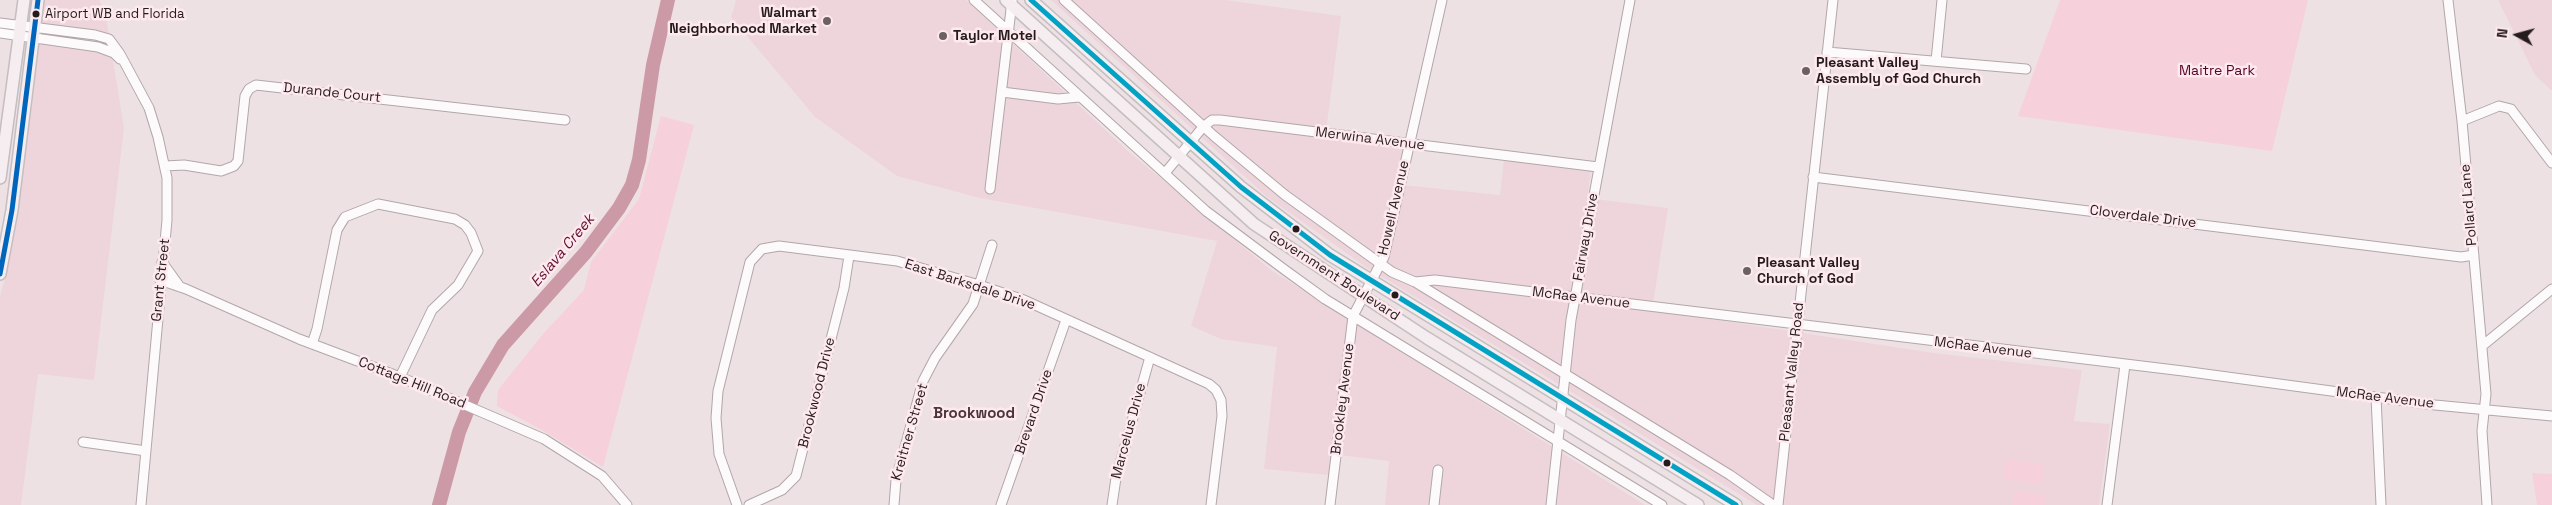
<!DOCTYPE html>
<html>
<head>
<meta charset="utf-8">
<style>
	body { margin:0 }
	#map { position:relative; width:2552px; height:505px; overflow:hidden; background:#eee1e4; font-family:"Space Grotesk",sans-serif }
	canvas { display:block }
	.north { position:absolute; left:2492px; top:10px; width:50px; height:50px; -webkit-text-stroke:4px #fee9ee; paint-order:stroke; rotate:277deg; font-size:14px; font-weight:700; line-height:20px; text-align:center; color:#241b1d }
	.north::after { content:''; display:block; margin:auto; width:18px; height:22px; background:#241b1d; clip-path:polygon(50% 0,100% 100%,50% 72%,0 100%) }
</style>
</head>
<body>
<div id="map">
<canvas width="2552" height="505"></canvas>
<div class="north">N</div>
</div>
<script>
const ctx = document.querySelector('canvas').getContext('2d');
ctx.lineJoin = 'round';
function fillPath(path, color) { ctx.fillStyle = color; ctx.fill(path, 'evenodd'); }
const toPath = rows => new Path2D(rows.map(r => 'M' + r).join(''));
function trace(path, color, width, dash) { ctx.strokeStyle = color; ctx.lineWidth = width; ctx.lineCap = dash ? 'butt' : 'round'; ctx.setLineDash(dash || []); ctx.stroke(path); }
function drawText(font, color, halo, rows, align = 'center') {
  ctx.font = font + ' "Space Grotesk",sans-serif'; ctx.lineWidth = 5; ctx.setLineDash([]); ctx.textBaseline = 'middle'; ctx.strokeStyle = halo; ctx.fillStyle = color; for (const [text, x, y, turn = 0] of rows) {
    ctx.save(); ctx.translate(x, y); ctx.rotate((+turn || 0) * Math.PI / 180); ctx.textAlign = isNaN(turn) ? turn : align; if (halo) ctx.strokeText(text, 0, 0); ctx.fillText(text, 0, 0); ctx.restore();
  }
}
fillPath(toPath([
	[42,0,99,0,105,11,124,128,94,380,38,374,21,505,0,505,0,296,9,264],
	[736,0,966,0,1128,151,1271,270,1645,505,1385,505,1389,461,1331,454,1329,475,1264,469,1277,347,1221,339,1191,326,1217,241,980,198,897,176,815,117,731,17],
	[1051,0,1226,0,1341,16,1325,139,1411,150,1403,185,1500,195,1504,159,1591,171,1587,198,1668,208,1652,310,1934,353,2082,370,2074,421,2110,424,2099,505,1757,505,1366,267,1266,196],
	[2498,0,2552,0,2552,91,2535,75]
]), '#eed5db');
fillPath(toPath([
	[2060,0,2308,0,2272,151,2018,116],
	[661,116,694,125,603,467,542,430,497,406,498,390,543,334,584,290,591,262,639,199],
	[2005,459,2044,464,2042,484,2002,479],
	[2532,473,2552,474,2552,505,2537,505],
	[2014,491,2046,495,2045,505,2012,505]
]), '#f6d0da');
trace(toPath([
	[439,505,459,432,475,392,503,345,586,252,619,208,632,185,639,160,653,65,668,0]
]), '#cc9aa7', 14);
const minor = toPath([
	[974,0,1206,211,1285,270,1325,299,1662,505],
	[1064,0,1214,136,1285,195,1392,272,1415,282,1730,475,1773,505],
	[2448,0,2462,121,2486,394,2482,431,2487,505],
	[0,23,95,35,109,39,120,54,149,108,158,137,167,178,167,220,141,505],
	[0,33,98,47,114,53,120,59],
	[1827,52,2026,69],
	[1936,61,1942,0],
	[1002,92,1058,99,1079,97],
	[2462,121,2499,106,2511,109,2552,163],
	[165,166,184,165,221,171,234,166,238,161,245,96,249,89,256,85,565,120],
	[1165,173,1203,127,1212,120,1220,120,1598,167],
	[1813,177,2461,257,2474,255],
	[990,189,1012,1],
	[162,262,180,287],
	[160,280,186,289,299,339,400,377,544,439,602,476,627,505],
	[1415,282,1435,280,2183,371,2435,405,2552,416],
	[312,344,317,329,337,230,345,217,378,204,455,219,465,225,471,233,478,251,458,285,432,310,400,377],
	[2482,346,2552,289],
	[2376,397,2381,505],
	[83,442,146,451],
	[737,505,719,454,716,418,718,391,750,262,762,249,779,246,897,261,979,285,1024,300,1209,384,1216,390,1221,400,1222,416,1211,505],
	[749,505,782,490,796,476,844,288,849,256],
	[894,505,896,480,923,381,935,358,973,304,992,245],
	[1001,505,1066,320],
	[1112,505,1116,478,1150,357],
	[1330,505,1353,316,1384,257,1442,0],
	[1434,505,1438,470],
	[1551,505,1571,320,1630,0],
	[1778,505,1833,0],
	[2107,505,2125,365]
]);
const major = toPath([
	[1006,0,1254,224,1427,338,1698,505],
	[1031,0,1241,187,1330,255,1736,505],
	[0,178,24,0],
	[0,274,12,210,38,0]
]);
trace(minor, '#b1a7a9', 11);
trace(major, '#c4bec0', 14);
trace(minor, '#fcfafb', 9);
trace(major, '#f5edef', 11);
trace(toPath([
	[1031,0,1241,187,1330,255,1736,505]
]), '#02a2c5', 5);
trace(toPath([
	[0,274,12,210,38,0]
]), '#0065bd', 5);
for (const [x, y, r, color] of [
	[36,14,4.5,"#241b1d"],
	[827,21,5,"#6b6063"],
	[943,36,5,"#6b6063"],
	[1806,71,5,"#6b6063"],
	[1296,229,4.5,"#241b1d"],
	[1747,271,5,"#6b6063"],
	[1395,295,4.5,"#241b1d"],
	[1667,463,4.5,"#241b1d"]
]) { const dot = new Path2D(); dot.arc(x, y, r, 0, 2 * Math.PI); ctx.fillStyle = color; ctx.fill(dot); trace(dot, '#fee9ee', 2); }
drawText('13px', '#241b1d', '#fee9ee', [
	["Airport WB and Florida",45,14]
], 'left');
drawText('bold 14px', '#241b1d', '#fee9ee', [
	["Walmart",817,13,"right"],
	["Neighborhood Market",817,29,"right"],
	["Taylor Motel",953,36],
	["Pleasant Valley",1816,63],
	["Assembly of God Church",1816,79],
	["Pleasant Valley",1757,263],
	["Church of God",1757,279]
], 'left');
drawText('14px', '#570329', '#fee9ee', [
	["Maitre Park",2217,71]
]);
drawText('14px', '#241b1d', '#fee9ee', [
	["Durande Court",332,93,6],
	["Merwina Avenue",1370,139,7],
	["Pollard Lane",2469,205,-95],
	["Howell Avenue",1394,208,-77],
	["Cloverdale Drive",2143,217,7],
	["Fairway Drive",1586,237,-80],
	["Government Boulevard",1334,276,33],
	["Grant Street",161,280,-84],
	["East Barksdale Drive",970,285,18],
	["McRae Avenue",1581,298,7],
	["McRae Avenue",1983,348,7],
	["Pleasant Valley Road",1792,372,-84],
	["Cottage Hill Road",412,383,22],
	["Brookwood Drive",817,393,-76],
	["McRae Avenue",2385,398,7],
	["Brookley Avenue",1343,399,-83],
	["Brevard Drive",1034,412,-71],
	["Marcelus Drive",1129,431,-75],
	["Kreitner Street",910,432,-74]
]);
drawText('italic 15px', '#621131', '#fee9ee', [
	["Eslava Creek",563,251,-50]
]);
drawText('bold 15px', '#49353a', '#fee9ee', [
	["Brookwood",974,414]
]);
</script>
</body>
</html>
